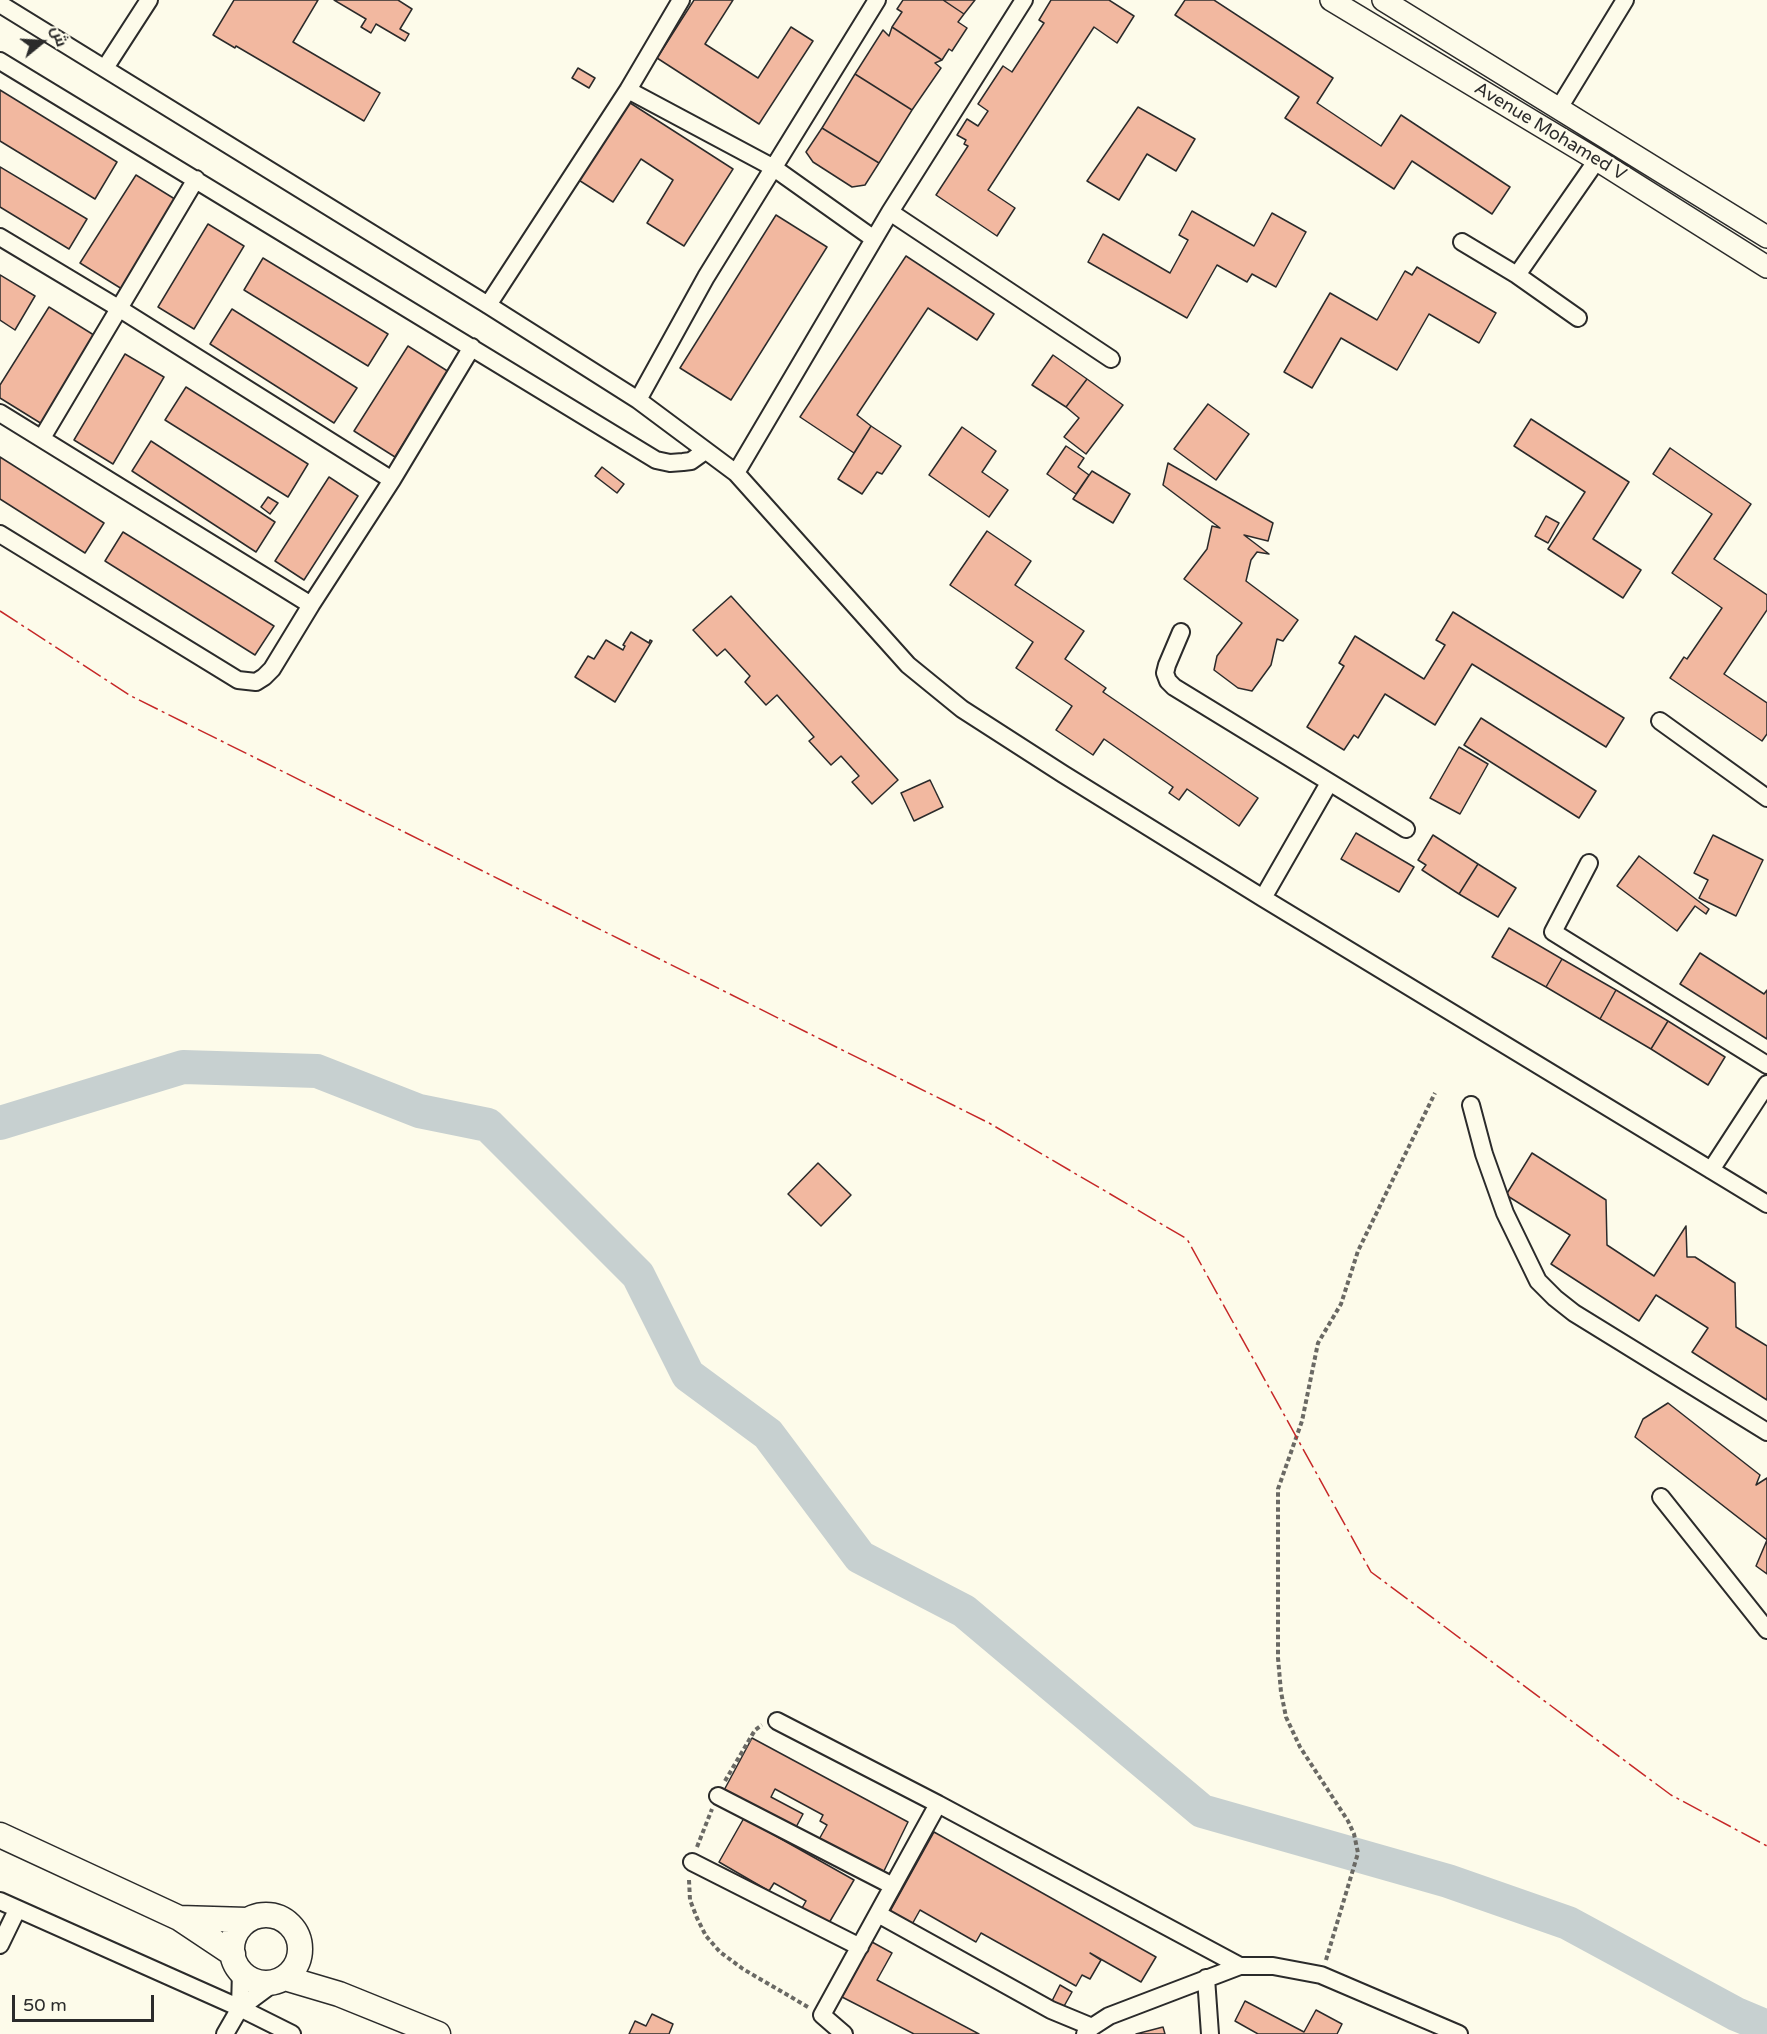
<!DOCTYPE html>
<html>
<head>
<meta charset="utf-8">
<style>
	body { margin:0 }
	#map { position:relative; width:1767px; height:2034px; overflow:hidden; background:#fdfbea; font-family:"Varela Round",Cairo,sans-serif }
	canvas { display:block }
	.north { position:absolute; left:12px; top:12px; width:60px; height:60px; -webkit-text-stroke:4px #fdfbea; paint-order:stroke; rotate:72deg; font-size:16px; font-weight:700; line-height:24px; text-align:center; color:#2b2b2b }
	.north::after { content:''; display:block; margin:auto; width:21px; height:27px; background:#2b2b2b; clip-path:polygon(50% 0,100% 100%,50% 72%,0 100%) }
	.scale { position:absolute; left:12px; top:1995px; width:142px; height:27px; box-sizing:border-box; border:3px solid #2b2b2b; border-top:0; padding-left:8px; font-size:18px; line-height:21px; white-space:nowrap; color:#2b2b2b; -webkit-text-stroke:4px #fdfbea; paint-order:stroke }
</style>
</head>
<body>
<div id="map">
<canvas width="1767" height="2034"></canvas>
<div class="north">ش</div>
<div class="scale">50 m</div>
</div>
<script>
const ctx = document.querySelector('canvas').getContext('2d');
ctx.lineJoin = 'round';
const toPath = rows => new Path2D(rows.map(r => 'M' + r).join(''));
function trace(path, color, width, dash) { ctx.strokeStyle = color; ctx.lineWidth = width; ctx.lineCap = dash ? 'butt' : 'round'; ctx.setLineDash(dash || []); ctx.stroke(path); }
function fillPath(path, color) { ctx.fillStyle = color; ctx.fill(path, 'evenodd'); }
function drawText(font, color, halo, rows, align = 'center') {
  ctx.font = font + ' "Varela Round",sans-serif'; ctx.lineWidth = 4.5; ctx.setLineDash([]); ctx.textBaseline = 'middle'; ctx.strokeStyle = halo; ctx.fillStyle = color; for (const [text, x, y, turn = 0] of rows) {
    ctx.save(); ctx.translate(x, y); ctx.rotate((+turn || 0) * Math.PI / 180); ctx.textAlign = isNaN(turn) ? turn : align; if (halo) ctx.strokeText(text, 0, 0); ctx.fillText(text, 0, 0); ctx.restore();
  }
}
trace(toPath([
	[0,1123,183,1067,317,1071,419,1111,488,1125,638,1275,688,1375,768,1434,860,1557,964,1611,1202,1811,1448,1881,1568,1923,1736,2014,1767,2027]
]), '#c7d0d0', 34);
const building = toPath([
	[234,0,318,0,293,42,380,93,364,121,236,46,235,48,213,35,234,0],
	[334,0,398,0,412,9,400,29,409,34,405,41,376,24,371,33,361,27,366,19,334,0],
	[694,0,733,0,705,44,758,78,791,27,813,41,759,124,657,58,694,0],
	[903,0,943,0,964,14,958,22,967,28,952,51,949,49,942,60,892,27,902,12,897,9,903,0],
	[943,0,975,0,964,14,943,0],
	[1051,0,1109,0,1134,16,1117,43,1094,27,988,190,1015,208,997,236,936,195,968,146,964,144,966,140,957,135,967,119,978,126,988,111,978,104,1003,66,1012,72,1044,23,1039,20,1051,0],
	[1185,0,1214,0,1333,78,1317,103,1381,146,1401,115,1510,187,1492,214,1412,161,1394,189,1285,118,1299,97,1175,15,1185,0],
	[892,27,942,60,935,63,941,68,912,110,855,74,883,30,889,36,892,27],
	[578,68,595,78,589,88,572,78,578,68],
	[855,74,912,110,879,163,822,128,855,74],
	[0,90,117,162,95,199,0,141,0,90],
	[624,99,733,169,684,246,647,223,673,180,641,159,613,202,574,177,624,99],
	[1138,107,1195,139,1176,171,1147,154,1119,200,1087,181,1138,107],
	[822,128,879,163,865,185,852,187,813,162,806,152,822,128],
	[0,167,87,219,69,249,0,207,0,167],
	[136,175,178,201,122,289,80,263,136,175],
	[1192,211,1254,246,1272,213,1306,232,1276,287,1252,274,1247,282,1217,265,1187,318,1088,262,1103,234,1170,273,1188,240,1179,235,1192,211],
	[776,215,827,247,731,400,680,368,776,215],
	[208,224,244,246,194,329,158,307,208,224],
	[906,256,994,314,977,340,928,308,857,415,871,426,854,453,800,417,906,256],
	[263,258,388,334,368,366,244,290,263,258],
	[1417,267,1496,313,1479,343,1429,314,1397,370,1341,338,1312,388,1284,372,1330,293,1377,320,1405,271,1412,275,1417,267],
	[0,275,35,296,15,330,0,320,0,275],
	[49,307,97,337,42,424,0,398,0,385,49,307],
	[232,309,357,388,334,423,210,344,232,309],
	[408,346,449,372,395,457,354,431,408,346],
	[125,354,164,377,113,464,74,440,125,354],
	[1053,355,1087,379,1066,407,1032,385,1053,355],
	[1087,379,1123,405,1086,454,1064,437,1079,418,1066,407,1087,379],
	[186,387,308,464,288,497,165,420,186,387],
	[1208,404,1249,434,1216,480,1174,449,1208,404],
	[1531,419,1629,482,1593,539,1641,570,1623,598,1548,549,1585,492,1514,446,1531,419],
	[871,426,901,446,882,474,877,472,862,494,838,479,871,426],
	[962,427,996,451,982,472,1008,490,989,517,929,475,962,427],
	[151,441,275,522,256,552,132,471,151,441],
	[1066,446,1084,458,1078,467,1089,475,1076,494,1047,474,1066,446],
	[1670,448,1751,504,1714,559,1767,595,1767,610,1724,674,1767,703,1767,734,1762,741,1670,678,1684,657,1687,659,1722,608,1672,573,1712,514,1653,474,1670,448],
	[0,457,104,523,85,553,0,499,0,457],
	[1168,463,1273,523,1268,541,1244,535,1269,554,1257,552,1251,560,1246,581,1298,620,1283,641,1277,639,1271,665,1252,691,1238,688,1214,670,1217,656,1242,623,1184,579,1207,549,1212,526,1220,528,1163,485,1168,463],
	[602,467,624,484,617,493,595,476,602,467],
	[1092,471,1130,494,1113,523,1073,499,1092,471],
	[329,477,358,496,304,580,275,561,329,477],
	[268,497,278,503,270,514,261,507,268,497],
	[1546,516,1559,523,1548,543,1535,536,1546,516],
	[987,531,1031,561,1015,585,1084,631,1065,659,1106,688,1103,692,1258,798,1239,826,1187,789,1179,800,1169,793,1173,787,1104,739,1093,755,1056,730,1072,706,1016,668,1033,642,950,585,987,531],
	[123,532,274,626,255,655,105,561,123,532],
	[731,596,898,780,872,804,852,782,859,776,841,756,831,765,809,741,814,737,777,695,766,705,745,682,750,676,725,649,717,656,693,630,731,596],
	[1453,612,1624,718,1606,747,1472,664,1435,725,1385,694,1358,738,1354,735,1344,750,1307,727,1344,666,1339,663,1355,636,1424,679,1445,645,1436,640,1453,612],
	[631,632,649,643,650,640,652,641,615,702,575,677,588,656,594,659,606,640,623,650,625,646,623,645,631,632],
	[1481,718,1596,791,1579,818,1464,745,1481,718],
	[1459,747,1488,764,1460,814,1430,798,1459,747],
	[930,780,943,807,914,821,901,793,930,780],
	[1356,833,1414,867,1399,892,1341,859,1356,833],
	[1433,835,1478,864,1459,894,1422,870,1426,865,1418,860,1433,835],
	[1713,835,1763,860,1736,916,1699,898,1708,880,1694,873,1713,835],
	[1639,856,1709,909,1706,914,1695,906,1677,931,1617,886,1639,856],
	[1478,864,1516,888,1498,917,1459,894,1478,864],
	[1509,928,1562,959,1546,987,1492,957,1509,928],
	[1700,953,1764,994,1767,990,1767,1039,1680,984,1700,953],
	[1562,959,1616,990,1600,1019,1546,987,1562,959],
	[1616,990,1668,1021,1651,1049,1600,1019,1616,990],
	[1668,1021,1725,1057,1708,1085,1651,1049,1668,1021],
	[1532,1153,1606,1200,1607,1245,1654,1276,1686,1226,1687,1257,1695,1257,1735,1283,1736,1327,1767,1346,1767,1400,1692,1352,1708,1328,1656,1295,1639,1321,1551,1264,1570,1235,1506,1195,1532,1153],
	[818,1163,851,1195,821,1226,788,1194,818,1163],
	[1668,1403,1760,1475,1756,1485,1767,1478,1767,1574,1756,1566,1767,1540,1635,1437,1643,1419,1668,1403],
	[752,1738,908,1822,881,1877,817,1843,827,1825,820,1821,823,1815,775,1789,771,1797,803,1814,793,1833,722,1794,752,1738],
	[744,1818,854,1880,829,1923,802,1908,806,1901,774,1883,769,1891,719,1862,744,1818],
	[934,1832,1156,1957,1141,1982,1090,1953,1101,1960,1090,1979,1082,1975,1076,1986,981,1933,976,1942,920,1910,910,1928,888,1915,934,1832],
	[872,1942,892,1953,877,1980,979,2034,914,2034,842,1997,872,1942],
	[1060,1985,1072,1992,1063,2008,1052,2001,1060,1985],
	[1245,2001,1304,2032,1316,2010,1342,2024,1337,2034,1258,2034,1235,2021,1245,2001],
	[652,2014,673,2024,669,2034,629,2034,635,2021,646,2026,652,2014],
	[1163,2027,1165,2034,1136,2034,1163,2027]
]);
fillPath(building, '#f2b8a0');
trace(building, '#2b2b2b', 1.5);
const minor = toPath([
	[0,4,488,305,638,400,736,473,908,665,962,709,1063,774,1263,898,1767,1204],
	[0,61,656,460,670,463,683,462,691,461,705,451],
	[105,68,149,0],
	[628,90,774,168,874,239],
	[1559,108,1625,0],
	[890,212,1111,359],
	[0,237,120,309,392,480],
	[1462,242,1517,275,1578,318],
	[1517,275,1597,160],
	[488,305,628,90,681,0],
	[638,400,706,277,877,0],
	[0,413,311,605],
	[42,438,196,179],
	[736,473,890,212,1024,0],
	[0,534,238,680,256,682,264,677,272,669,311,605,392,480,472,347],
	[1181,632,1167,665,1165,673,1168,681,1174,687,1406,829],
	[1660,721,1767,798],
	[1589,863,1553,932,1767,1065],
	[1263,898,1329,783],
	[1471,1105,1484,1154,1505,1213,1538,1281,1555,1298,1574,1313,1767,1432],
	[1711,1170,1767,1084],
	[1661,1497,1767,1630],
	[777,1721,938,1804],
	[718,1796,893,1886],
	[692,1862,860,1947],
	[0,1901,240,2008,292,2034],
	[878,1914,1051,2010,1092,2027],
	[0,1945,17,1910],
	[1206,1978,1210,2034],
	[240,2008,241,1971],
	[225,2034,240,2008,275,1982],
	[844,2034,822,2015,938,1804,1240,1966,1273,1966,1321,1975,1459,2034],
	[1085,2034,1092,2027,1109,2016,1240,1966]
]);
const tertiary = toPath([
	[1331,0,1597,160,1767,267],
	[1383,0,1767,237]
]);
const secondary = toPath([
	[0,1835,179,1918,233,1954],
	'232 1949a34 34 0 1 1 68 0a34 34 0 1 1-68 0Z',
	[179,1918,247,1920],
	[285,1978,339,1994,438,2034]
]);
trace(minor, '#2b2b2b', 20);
trace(tertiary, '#2b2b2b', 24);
trace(secondary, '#2b2b2b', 27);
trace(toPath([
	[725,1781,755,1730,762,1725],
	[697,1847,712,1809],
	[689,1880,690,1900,697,1918,706,1936,720,1952,743,1969,808,2007],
	[1326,1960,1358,1853,1354,1834,1348,1821,1300,1747,1286,1717,1281,1692,1278,1658,1278,1489,1302,1421,1318,1343,1341,1304,1358,1251,1435,1093]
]), '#6a6964', 4, [4.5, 3]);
trace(minor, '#fdfbea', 16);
trace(tertiary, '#fdfbea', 21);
trace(secondary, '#fdfbea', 24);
trace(toPath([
	[0,611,131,696,989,1123,1187,1239,1371,1572,1671,1795,1767,1846]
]), '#c62828', 1.5, [21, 4.5, 3, 4.5]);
drawText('18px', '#2b2b2b', '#fdfbea', [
	["Avenue Mohamed V",1550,132,31]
]);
</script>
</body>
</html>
